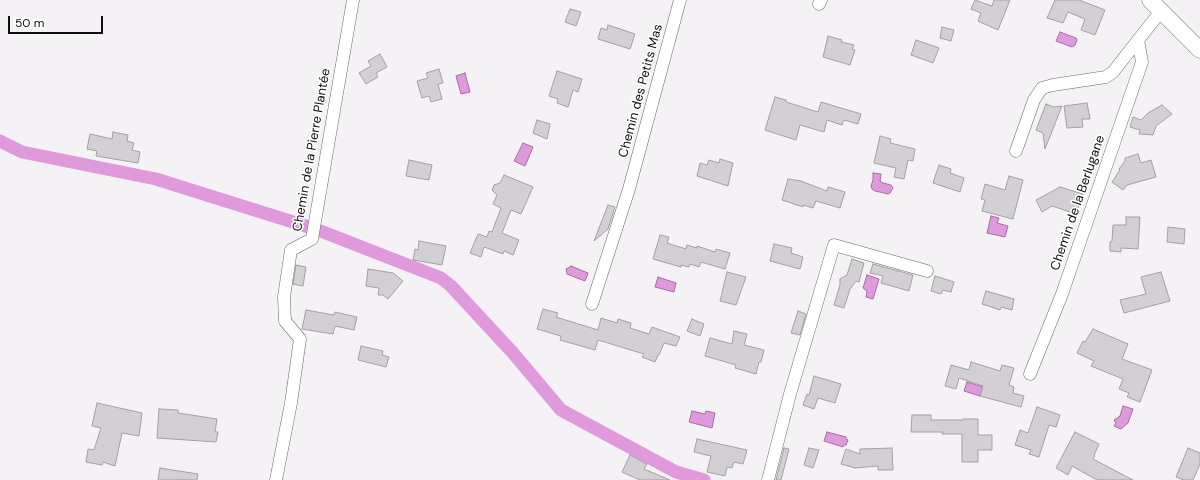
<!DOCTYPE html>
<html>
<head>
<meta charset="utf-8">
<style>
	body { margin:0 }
	#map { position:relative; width:1200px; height:480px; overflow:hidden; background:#f4f2f4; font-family:"DM Sans",sans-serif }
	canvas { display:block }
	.scale { position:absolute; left:8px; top:16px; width:95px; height:18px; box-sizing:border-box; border:2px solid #0f0e0f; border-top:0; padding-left:5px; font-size:12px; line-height:14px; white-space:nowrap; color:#0f0e0f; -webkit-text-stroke:3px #fff; paint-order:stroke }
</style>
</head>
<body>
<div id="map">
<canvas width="1200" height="480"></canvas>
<div class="scale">50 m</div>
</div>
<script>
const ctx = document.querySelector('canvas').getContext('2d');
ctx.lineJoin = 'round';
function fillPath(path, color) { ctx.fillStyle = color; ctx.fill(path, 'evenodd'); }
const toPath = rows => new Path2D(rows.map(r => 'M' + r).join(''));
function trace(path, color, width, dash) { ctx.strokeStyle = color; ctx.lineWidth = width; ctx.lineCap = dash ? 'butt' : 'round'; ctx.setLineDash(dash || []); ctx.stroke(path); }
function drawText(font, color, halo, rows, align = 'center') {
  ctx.font = font + ' "DM Sans",sans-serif'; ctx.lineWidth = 3; ctx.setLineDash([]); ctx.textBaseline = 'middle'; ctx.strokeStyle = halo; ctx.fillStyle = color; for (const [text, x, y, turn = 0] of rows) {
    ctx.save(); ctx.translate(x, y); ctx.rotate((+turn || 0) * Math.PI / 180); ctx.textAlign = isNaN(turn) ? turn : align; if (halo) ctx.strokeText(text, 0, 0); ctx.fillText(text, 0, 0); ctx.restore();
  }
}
const water = toPath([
	[1060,32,1076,38,1077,40,1075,45,1072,47,1056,41,1060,32],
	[465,73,470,92,461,94,456,76,465,73],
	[523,143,533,147,525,166,514,161,523,143],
	[873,173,881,174,880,181,883,183,891,185,893,188,890,193,888,194,875,191,872,189,871,186,873,180,873,173],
	[991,216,999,218,997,223,1008,226,1005,237,987,233,991,216],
	[571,266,588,273,585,281,567,274,566,269,570,267,571,266],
	[867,275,879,279,873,299,866,297,867,291,863,288,867,275],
	[658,277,676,283,674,292,655,287,658,277],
	[967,382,983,387,980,396,964,391,967,382],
	[1123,406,1133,409,1128,423,1121,429,1114,426,1116,423,1114,420,1120,416,1123,406],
	[692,411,705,414,706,411,715,413,712,428,689,422,692,411],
	[827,432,846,437,846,439,848,440,846,445,844,445,843,447,824,441,827,432]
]);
fillPath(water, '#e099dd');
trace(water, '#a16f9f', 1);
trace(toPath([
	[0,141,22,152,156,179,312,228],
	[318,230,441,278,451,286,513,353,561,410,676,472,704,480]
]), '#e099dd', 13);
const building = toPath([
	[975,0,992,6,994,0,1010,0,998,30,978,21,981,13,971,9,975,0],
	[1055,0,1079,0,1105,10,1095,35,1081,30,1085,19,1068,12,1063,23,1047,18,1055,0],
	[570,9,581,12,576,26,565,22,570,9],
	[608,25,635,34,630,49,598,39,601,28,607,30,608,25],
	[942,27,954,30,951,41,940,38,942,27],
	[828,36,842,40,841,42,854,45,852,49,855,50,850,65,823,57,828,36],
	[916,40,939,48,933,63,911,55,916,40],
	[380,54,387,67,376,73,378,77,366,84,359,73,371,66,368,61,380,54],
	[439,69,443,83,438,84,442,99,431,102,429,96,422,98,417,81,428,78,426,73,439,69],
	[557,71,582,79,578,92,573,90,568,107,557,103,558,99,549,96,557,71],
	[775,97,786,100,786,102,818,112,821,102,861,114,858,124,844,120,842,125,827,120,824,132,800,125,796,140,765,130,775,97],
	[1087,103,1090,119,1082,119,1083,127,1067,128,1064,106,1087,103],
	[1046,104,1054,107,1062,106,1045,149,1043,133,1036,130,1046,104],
	[1162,105,1172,114,1156,126,1153,135,1139,134,1140,130,1130,127,1133,117,1141,120,1148,113,1162,105],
	[537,120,550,124,547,139,533,133,537,120],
	[113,132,128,135,127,141,134,143,132,150,140,152,138,163,96,156,97,151,87,149,90,134,112,139,113,132],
	[880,136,891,139,890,143,915,149,913,161,908,160,904,179,894,177,896,168,874,163,880,136],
	[1138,154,1141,163,1151,160,1156,177,1127,185,1123,190,1112,182,1120,170,1119,169,1125,161,1125,158,1138,154],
	[720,159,733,163,728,186,697,176,700,163,707,165,709,160,719,163,720,159],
	[409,160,432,165,429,180,406,176,409,160],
	[939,165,951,169,950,173,964,178,960,192,933,183,939,165],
	[504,175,533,187,521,214,511,210,502,233,519,240,513,255,504,251,503,254,484,247,481,257,470,253,478,234,487,237,489,231,492,232,501,208,493,204,497,195,492,190,494,185,500,183,504,175],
	[1009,176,1023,180,1013,219,982,211,985,200,981,199,985,184,1005,190,1009,176],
	[788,179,801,181,827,191,828,187,845,192,840,208,816,201,813,208,803,205,803,207,782,200,788,179],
	[1060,187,1083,194,1076,214,1052,206,1042,212,1036,200,1060,187],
	[608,205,615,207,608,229,594,241,608,205],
	[1126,217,1140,217,1138,249,1121,248,1121,252,1110,251,1110,242,1112,241,1113,225,1126,225,1126,217],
	[1168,227,1185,229,1184,244,1167,242,1168,227],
	[660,235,669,237,667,243,686,249,687,245,697,248,697,246,715,252,716,249,730,253,725,269,701,262,699,267,690,264,689,267,681,265,681,267,653,259,660,235],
	[419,241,446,246,442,265,413,260,415,249,418,250,419,241],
	[774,244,792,248,791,253,803,257,800,269,770,261,774,244],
	[852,259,864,263,859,282,856,281,850,289,844,308,834,305,840,285,840,279,847,275,852,259],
	[873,264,913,275,909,291,881,283,883,276,870,273,873,264],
	[296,265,306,267,303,286,293,284,296,265],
	[368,269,393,273,403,281,388,299,383,295,378,295,379,288,366,286,368,269],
	[727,272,746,277,736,305,720,301,727,272],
	[1161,272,1170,301,1124,313,1120,300,1146,294,1141,277,1161,272],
	[935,276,954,282,951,292,943,290,941,294,931,291,935,276],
	[986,291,1014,299,1012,310,1001,307,1000,310,982,304,986,291],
	[543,309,558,313,556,317,598,330,601,318,617,323,618,319,631,323,630,328,649,334,652,327,680,337,676,346,664,343,659,355,658,355,655,362,642,357,644,354,598,340,595,350,560,340,561,336,537,329,543,309],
	[306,310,334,315,335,312,357,317,354,330,335,326,333,334,302,329,306,310],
	[798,311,806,314,800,335,791,333,798,311],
	[692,319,704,324,700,336,687,331,692,319],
	[1093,329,1128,344,1122,359,1152,370,1140,402,1127,397,1129,393,1119,389,1123,379,1091,366,1094,361,1077,353,1083,341,1085,342,1093,329],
	[734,331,747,334,744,345,764,350,761,362,759,362,756,374,735,368,736,365,705,356,710,338,732,344,734,331],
	[361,346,383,351,382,355,389,357,386,367,358,360,361,346],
	[971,362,1000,371,1002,365,1014,368,1009,385,1014,387,1013,393,1024,396,1021,407,980,396,983,386,959,378,956,389,945,386,951,365,969,370,971,362],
	[814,376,841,384,835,403,818,398,814,409,803,405,807,394,809,395,814,376],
	[97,403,142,413,139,436,122,433,115,466,103,462,102,465,86,462,88,449,94,450,101,428,92,426,97,403],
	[1037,407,1060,415,1056,427,1049,425,1039,457,1029,454,1031,450,1015,445,1020,430,1028,433,1037,407],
	[159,409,178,410,178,413,217,419,215,432,218,432,216,442,157,438,159,409],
	[912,415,931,415,931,420,963,420,963,419,978,419,978,435,992,435,992,450,978,450,978,462,962,462,962,434,942,434,943,432,911,432,912,415],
	[1075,432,1099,444,1094,455,1095,456,1093,459,1133,480,1097,480,1072,466,1068,475,1056,468,1075,432],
	[697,439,747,450,743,464,734,462,732,468,727,467,725,476,707,472,711,456,694,452,697,439],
	[784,448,789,449,781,480,776,480,784,448],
	[809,448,819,450,813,468,804,465,809,448],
	[892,448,893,470,878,470,878,466,855,468,841,464,846,449,860,454,860,449,892,448],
	[1188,448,1200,453,1200,464,1193,480,1184,480,1176,477,1188,448],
	[630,455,647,464,644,469,670,480,640,480,622,472,630,455],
	[160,468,198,474,197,480,158,480,160,468]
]);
fillPath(building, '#d3d0d3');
trace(building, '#a3a0a3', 1);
const minor = toPath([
	[819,4,821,0],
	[1016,151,1034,100,1042,88,1053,85,1106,77,1113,72,1161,11],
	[592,304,629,189,680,0],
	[1030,374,1062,294,1142,62,1138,40],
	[276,480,291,403,300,339,285,321,284,297,291,250,312,239,353,0],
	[768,480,790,394,834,245,927,271]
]);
const major = toPath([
	[1150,0,1200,50]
]);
trace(minor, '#696769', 13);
trace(major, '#696769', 17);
trace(minor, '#fff', 12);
trace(major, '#fff', 16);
drawText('13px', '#0f0e0f', '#fff', [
	["Chemin des Petits Mas",641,91,-75],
	["Chemin de la Pierre Plantée",312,150,-80],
	["Chemin de la Berlugane",1078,203,-71]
]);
</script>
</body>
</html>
